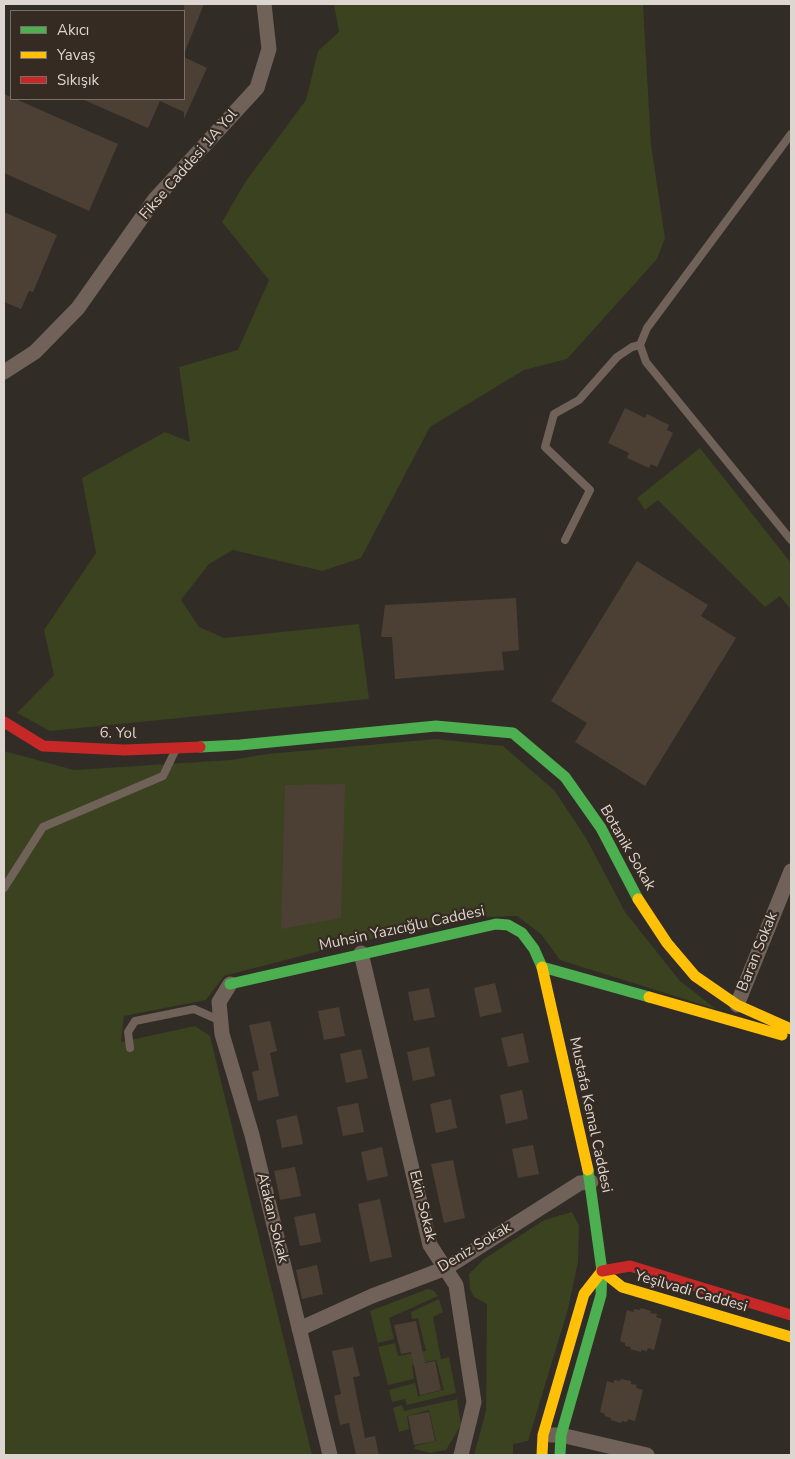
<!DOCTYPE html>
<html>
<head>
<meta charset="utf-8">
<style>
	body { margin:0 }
	#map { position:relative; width:795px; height:1459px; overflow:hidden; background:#322c26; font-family:"Nunito Sans",sans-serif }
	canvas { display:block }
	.frame { position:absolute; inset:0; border:5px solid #ddd6d0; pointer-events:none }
	.legend { position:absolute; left:10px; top:10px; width:175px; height:90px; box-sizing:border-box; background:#362b22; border:1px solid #796f68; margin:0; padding:6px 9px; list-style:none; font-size:15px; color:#ddd6d0 }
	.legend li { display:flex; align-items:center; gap:10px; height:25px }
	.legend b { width:25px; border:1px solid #796f68 }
</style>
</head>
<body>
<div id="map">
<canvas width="795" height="1459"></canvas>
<div class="frame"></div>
<ul class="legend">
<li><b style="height:6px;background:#4caf50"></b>Akıcı</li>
<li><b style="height:6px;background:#ffc107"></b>Yavaş</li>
<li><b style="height:6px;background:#c62828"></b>Sıkışık</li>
</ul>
</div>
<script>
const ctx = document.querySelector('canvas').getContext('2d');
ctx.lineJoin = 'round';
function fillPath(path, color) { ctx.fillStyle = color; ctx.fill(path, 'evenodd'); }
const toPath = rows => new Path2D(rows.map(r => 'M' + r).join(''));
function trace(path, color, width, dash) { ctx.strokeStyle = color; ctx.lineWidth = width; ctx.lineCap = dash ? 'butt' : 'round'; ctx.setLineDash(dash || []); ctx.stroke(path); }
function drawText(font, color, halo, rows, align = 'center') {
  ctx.font = font + ' "Nunito Sans",sans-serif'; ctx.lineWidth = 4.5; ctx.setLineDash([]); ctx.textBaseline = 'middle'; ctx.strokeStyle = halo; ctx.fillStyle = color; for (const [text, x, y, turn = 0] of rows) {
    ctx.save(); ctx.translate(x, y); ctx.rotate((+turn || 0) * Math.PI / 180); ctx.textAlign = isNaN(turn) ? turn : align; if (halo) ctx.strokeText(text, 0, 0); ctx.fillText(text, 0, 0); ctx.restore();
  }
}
fillPath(toPath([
	[334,4,643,4,651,145,665,238,657,259,567,359,524,370,430,427,361,558,322,571,233,550,209,564,181,600,199,627,224,638,359,624,369,699,50,731,17,713,54,675,44,630,96,553,82,478,165,432,190,442,179,367,238,350,269,280,222,222,246,181,306,100,318,51,339,32],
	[700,448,791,563,791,610,780,596,765,607,658,500,645,510,637,498],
	[436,739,503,746,554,790,586,838,625,912,680,981,716,1009,560,960,541,934,517,916,484,917,343,945,224,976,206,1000,124,1016,121,1042,195,1026,210,1036,312,1455,4,1455,4,751,74,770,231,760,267,754],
	[572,1212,579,1226,578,1262,568,1309,528,1441,513,1444,513,1455,474,1455,486,1411,487,1304,474,1297,470,1289,469,1274,484,1259,544,1220],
	[428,1289,434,1291,438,1296,389,1318,394,1339,378,1343,370,1311],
	[439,1299,443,1312,433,1317,441,1359,449,1357,456,1393,407,1405,405,1399,392,1402,389,1390,415,1383,418,1396,444,1390,436,1360,412,1365,414,1379,388,1385,378,1347,395,1343,398,1356,426,1351,418,1318,412,1319,411,1312],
	[457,1399,461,1425,446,1450,430,1453,415,1449,415,1446,436,1441,429,1410,407,1416,409,1429,399,1432,393,1408,402,1405,404,1411]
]), '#3a421f');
fillPath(toPath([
	[184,4,204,4,184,54],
	[184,57,207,68,184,119,184,112,160,101,148,128,82,99,184,99],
	[4,94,118,144,89,211,4,173],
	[4,212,57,235,33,292,29,291,21,309,4,302],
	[625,408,645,418,647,414,669,425,667,430,673,433,657,467,651,464,649,468,627,458,629,453,608,443],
	[637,561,708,605,701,616,736,638,645,786,575,742,587,723,551,701],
	[516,598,519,650,502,652,504,670,395,679,392,637,381,637,385,605],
	[345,784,341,918,281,929,285,785],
	[495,983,502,1012,480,1017,474,988],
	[429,988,435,1017,414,1021,408,992],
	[339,1007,345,1036,324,1040,318,1011],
	[270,1021,277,1051,270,1053,279,1096,258,1101,252,1072,259,1070,249,1025],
	[523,1033,529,1062,508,1067,501,1038],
	[429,1047,435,1076,413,1081,407,1052],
	[361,1049,368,1078,346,1083,340,1054],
	[522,1090,528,1119,506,1124,500,1095],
	[451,1099,457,1128,436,1133,430,1104],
	[358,1103,364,1132,343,1136,337,1107],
	[297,1115,303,1144,282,1148,276,1120],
	[533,1145,539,1174,518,1178,512,1149],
	[382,1147,388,1176,367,1181,361,1152],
	[453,1160,465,1218,444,1223,431,1164],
	[295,1167,301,1196,280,1200,274,1171],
	[380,1199,392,1257,370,1262,358,1204],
	[315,1213,321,1242,300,1246,294,1217],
	[317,1265,323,1294,302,1299,296,1270],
	[641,1308,651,1311,650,1313,657,1314,656,1317,662,1319,654,1350,648,1348,647,1351,641,1350,641,1352,630,1349,631,1347,625,1346,625,1343,620,1341,627,1310,633,1312,634,1309,640,1310],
	[416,1321,425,1363,435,1361,441,1390,420,1395,411,1352,401,1354,394,1325],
	[353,1347,360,1376,353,1377,365,1438,375,1436,379,1455,356,1455,349,1423,340,1425,334,1396,341,1394,332,1351],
	[621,1379,631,1381,631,1384,637,1385,636,1388,643,1390,635,1421,628,1419,627,1422,622,1421,621,1423,611,1420,611,1418,605,1416,605,1414,600,1412,607,1381,614,1383,614,1380,620,1381],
	[429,1412,435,1441,414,1445,408,1416]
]), '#4c4034');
trace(toPath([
	[791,134,647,328,640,345,646,362,791,540],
	[565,540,590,490,545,447,554,414,579,400,617,357,632,347,640,345],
	[4,888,43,827,163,776,176,749],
	[130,1048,128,1032,135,1021,194,1009,221,1021]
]), '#706259', 8);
trace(toPath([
	[4,372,35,352,78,308,155,199,257,88,269,49,264,4],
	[361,953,430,1245,456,1285,474,1402,461,1455],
	[230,984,219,1002,222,1034,252,1135,330,1455],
	[737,1005,791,871],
	[299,1329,372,1296,446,1268,580,1183,591,1182],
	[550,1435,561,1435,647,1455]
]), '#706259', 15);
trace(toPath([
	[200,747,240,745,436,726,513,733,565,777,601,828,638,899],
	[230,984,496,924,508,925,522,933,534,949,542,967,649,997],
	[560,1455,561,1435,601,1295,602,1271,588,1170]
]), '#4caf50', 11);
trace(toPath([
	[638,899,667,943,695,976,737,1005,791,1029],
	[542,967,588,1170],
	[649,997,782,1035],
	[602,1271,622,1287,791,1337],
	[542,1455,543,1435,584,1294,602,1271]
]), '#ffc107', 11);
trace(toPath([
	[4,722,43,746,124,750,200,747],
	[602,1271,630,1266,791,1315]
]), '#c62828', 11);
drawText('15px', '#ddd6d0', '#362b22', [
	["Fikse Caddesi 1A Yol",189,165,-49],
	["6. Yol",118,734,1],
	["Botanik Sokak",627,848,60],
	["Muhsin Yazıcığlu Caddesi",402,929,-12],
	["Baran Sokak",758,952,-68],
	["Mustafa Kemal Caddesi",590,1115,78],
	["Ekin Sokak",422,1206,76],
	["Atakan Sokak",272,1218,76],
	["Deniz Sokak",475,1248,-31],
	["Yeşilvadi Caddesi",691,1292,16]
]);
</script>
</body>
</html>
